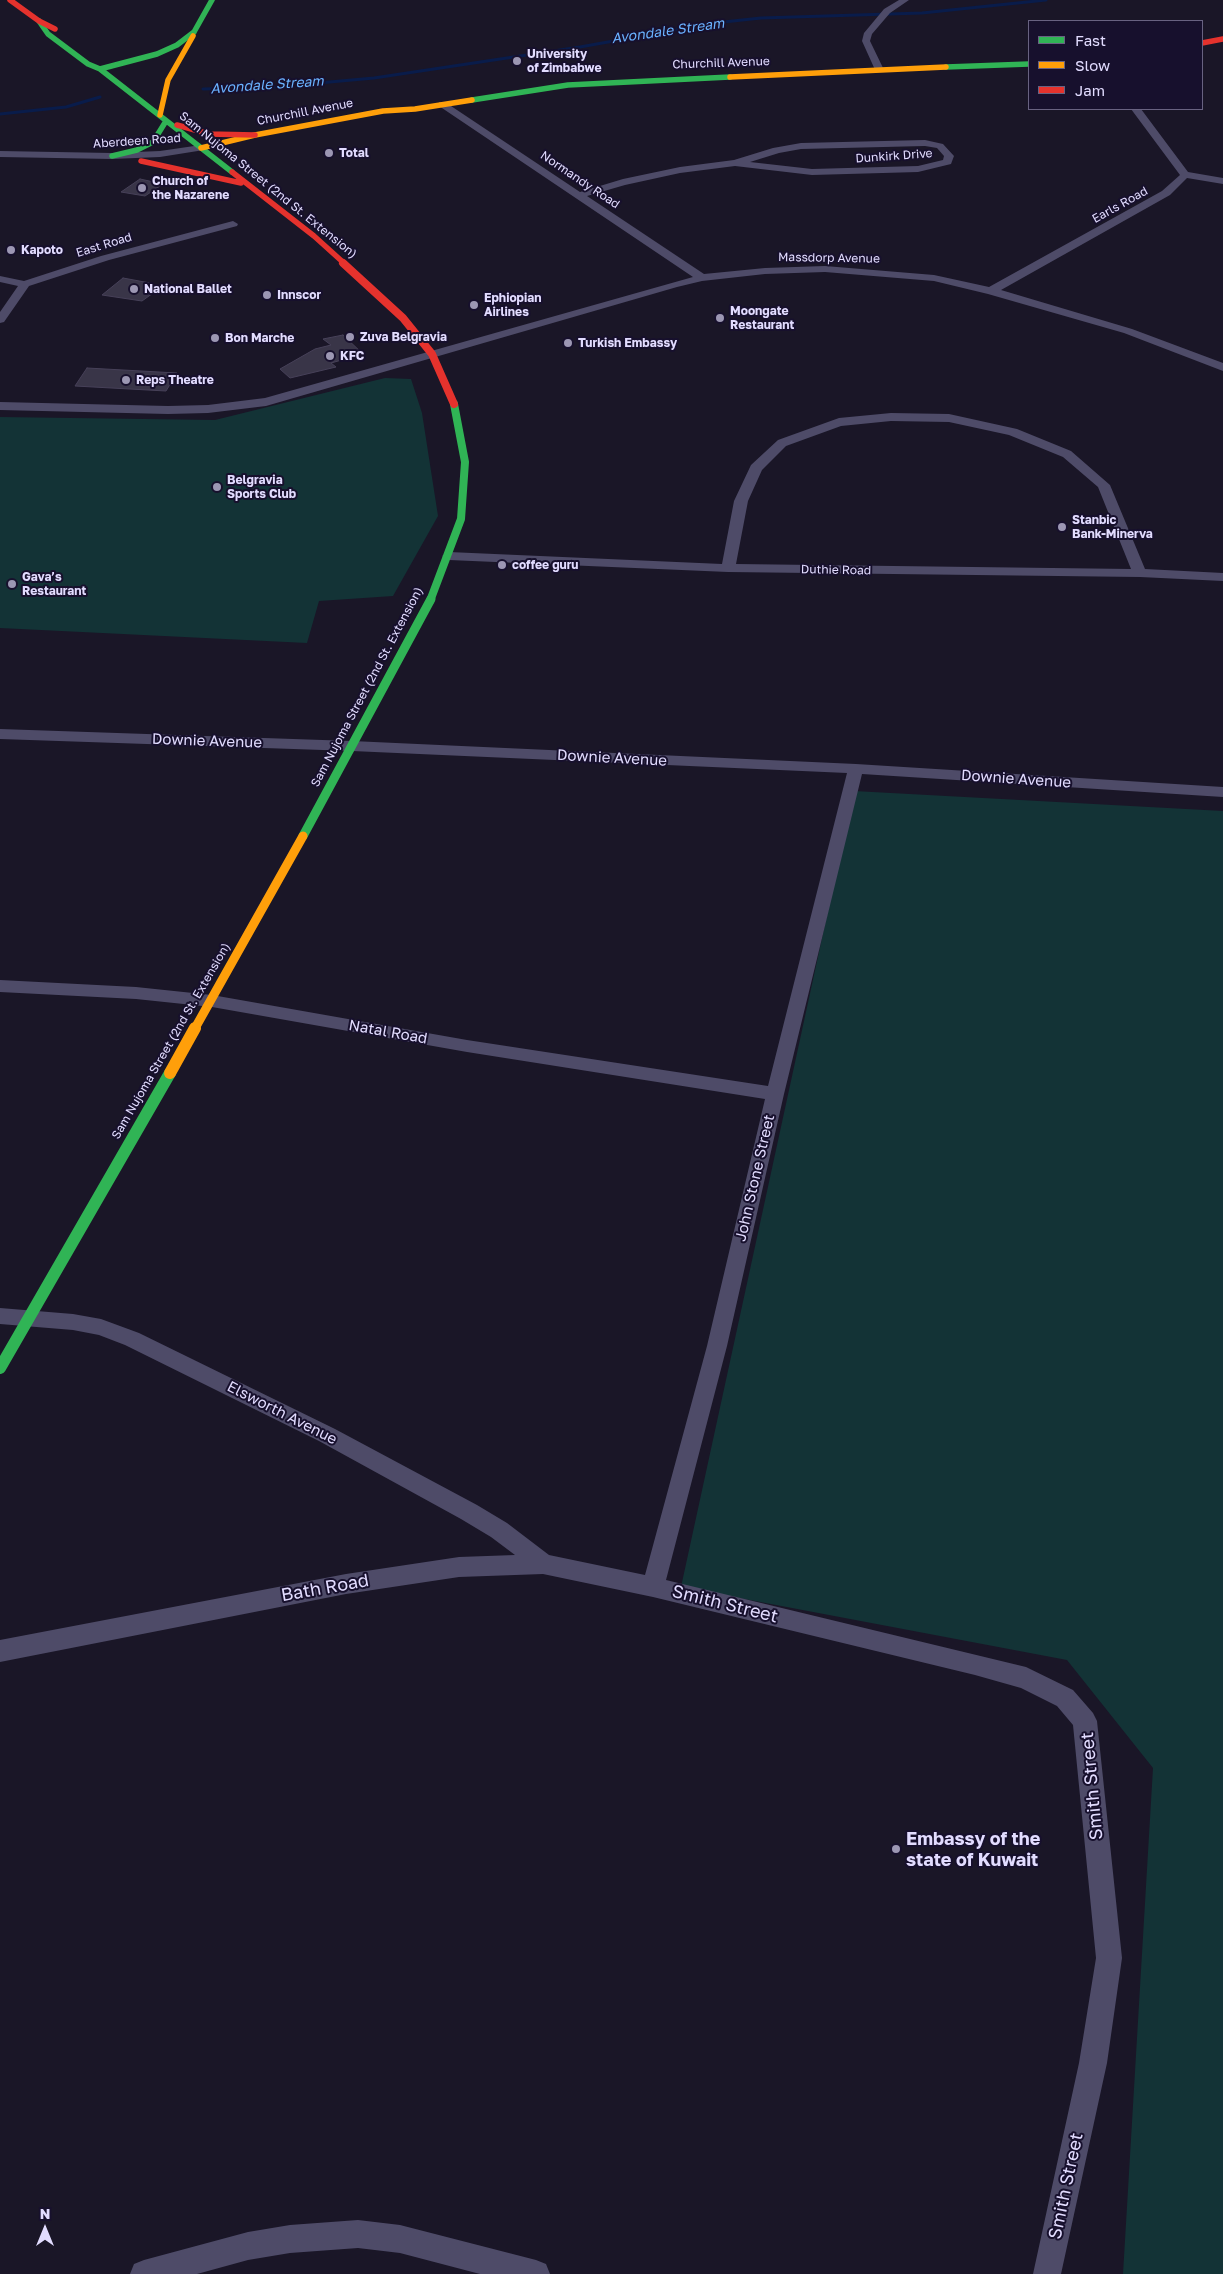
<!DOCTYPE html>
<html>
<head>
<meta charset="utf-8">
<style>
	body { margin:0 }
	#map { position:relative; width:1223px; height:2274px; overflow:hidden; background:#1a1627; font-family:"Golos Text",sans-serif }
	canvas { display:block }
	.legend { position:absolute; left:1028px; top:20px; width:175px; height:90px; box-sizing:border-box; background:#17102d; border:1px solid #686281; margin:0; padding:6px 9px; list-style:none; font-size:15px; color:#e2dcff }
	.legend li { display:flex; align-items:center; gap:10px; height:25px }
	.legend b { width:25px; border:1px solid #686281 }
	.north { position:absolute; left:20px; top:2204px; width:50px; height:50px; -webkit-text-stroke:4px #17102d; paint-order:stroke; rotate:0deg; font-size:14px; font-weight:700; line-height:20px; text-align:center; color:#e2dcff }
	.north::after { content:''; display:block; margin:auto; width:18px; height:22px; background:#e2dcff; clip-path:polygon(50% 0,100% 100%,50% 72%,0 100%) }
</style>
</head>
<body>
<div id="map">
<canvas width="1223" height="2274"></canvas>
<ul class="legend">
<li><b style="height:6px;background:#30b455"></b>Fast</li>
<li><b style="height:6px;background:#ff9f0a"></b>Slow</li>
<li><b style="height:6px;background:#e5322d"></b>Jam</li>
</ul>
<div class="north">N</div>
</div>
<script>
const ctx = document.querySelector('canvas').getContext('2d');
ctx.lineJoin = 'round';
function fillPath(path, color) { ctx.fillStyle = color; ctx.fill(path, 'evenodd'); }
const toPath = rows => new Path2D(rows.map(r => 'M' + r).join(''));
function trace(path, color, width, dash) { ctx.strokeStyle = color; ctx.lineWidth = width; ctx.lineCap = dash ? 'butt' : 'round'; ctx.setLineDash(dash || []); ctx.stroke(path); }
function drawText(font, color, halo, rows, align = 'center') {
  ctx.font = font + ' "Golos Text",sans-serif'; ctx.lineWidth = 4; ctx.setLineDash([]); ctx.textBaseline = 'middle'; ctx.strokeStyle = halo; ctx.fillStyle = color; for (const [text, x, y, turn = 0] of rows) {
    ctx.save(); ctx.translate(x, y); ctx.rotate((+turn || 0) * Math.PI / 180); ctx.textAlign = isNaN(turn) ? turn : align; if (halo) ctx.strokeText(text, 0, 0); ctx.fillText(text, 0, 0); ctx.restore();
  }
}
fillPath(toPath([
	[385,378,411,379,422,413,438,516,393,596,319,601,307,643,0,628,0,417,215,420],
	[854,791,1223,811,1223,2274,1123,2274,1153,1768,1067,1660,681,1587]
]), '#133336');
trace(toPath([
	[203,89,274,87,374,78,580,47,714,23,761,18,922,13,1046,0],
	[0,114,66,107,100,97]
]), '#091c4b', 3);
const building = toPath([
	[140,179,163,184,145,196,121,192,140,179],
	[123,278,150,283,146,285,160,288,142,301,102,295,123,278],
	[343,335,363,354,331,363,336,367,290,378,280,369,315,349,331,345,323,339,343,335],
	[87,368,177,373,166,391,75,386,87,368]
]);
fillPath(building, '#393548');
trace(building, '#474159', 1);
fillPath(toPath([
	[899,0,909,0,890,13,872,34,870,41,884,70,876,72,862,41,864,33,884,9,899,0],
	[439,102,445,102,580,192,623,179,680,167,734,160,773,148,801,143,925,140,943,144,954,156,951,164,918,172,812,175,735,166,680,173,625,185,587,196,704,274,765,268,825,266,934,275,989,287,1162,191,1180,175,1131,109,1141,109,1188,172,1223,178,1223,184,1187,178,1170,195,1001,290,1132,329,1223,363,1223,371,1124,333,988,294,934,281,825,272,765,274,702,281,677,287,266,406,208,413,168,414,0,410,0,402,168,406,208,405,265,398,693,277,439,106,439,102],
	[925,146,937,148,944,156,943,160,918,166,812,169,750,162,779,153,801,149,925,146],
	[201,145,206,148,204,150,160,157,112,159,0,157,0,151,112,153,160,151,201,145],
	[233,221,238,224,237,226,109,260,29,286,4,322,0,323,0,312,18,286,0,282,0,276,24,281,101,256,233,221],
	[891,413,949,414,1017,429,1071,451,1110,485,1145,569,1223,573,1223,581,1140,577,728,572,449,560,442,556,449,552,722,564,734,501,751,465,778,440,839,418,891,413],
	[891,421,949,422,1009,435,1063,457,1098,487,1131,569,736,564,748,501,762,470,786,446,841,426,891,421],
	[0,729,352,741,856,764,1223,787,1223,797,862,774,784,1094,727,1346,666,1580,1026,1667,1073,1690,1093,1713,1097,1721,1122,1958,1107,2063,1061,2274,1033,2274,1079,2063,1096,1958,1073,1725,1057,1706,1021,1688,975,1675,653,1597,543,1574,459,1577,346,1594,0,1662,0,1640,346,1574,459,1557,515,1555,491,1537,461,1519,319,1441,125,1345,99,1335,73,1330,0,1324,0,1308,73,1314,101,1319,139,1333,335,1429,477,1505,507,1523,549,1555,645,1575,707,1346,765,1099,467,1052,212,1007,136,999,0,992,0,980,136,987,212,995,467,1040,768,1086,847,773,352,751,0,739,0,729],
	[358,2220,400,2225,536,2260,546,2264,550,2274,480,2274,400,2253,358,2248,290,2253,248,2260,197,2274,130,2274,134,2264,144,2260,248,2232,290,2225,358,2220]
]), '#4e4b68');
trace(toPath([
	[39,21,48,34,88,64,100,69,232,172],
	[194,32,212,0],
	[946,67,1029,64],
	[100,69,157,54,177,45,194,32],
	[472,100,568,85,730,77],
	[112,156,137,150,153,142,166,121]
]), '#30b455', 5.5);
trace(toPath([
	[430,601,461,519,465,462,454,404]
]), '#30b455', 8);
trace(toPath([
	[303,836,431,599]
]), '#30b455', 9);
trace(toPath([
	[0,1368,170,1073]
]), '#30b455', 12);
trace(toPath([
	[730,77,946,67],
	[160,115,168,80,193,36],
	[201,148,255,135,383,111,415,109,472,100]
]), '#ff9f0a', 5.5);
trace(toPath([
	[194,1030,303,836]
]), '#ff9f0a', 9);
trace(toPath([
	[170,1073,195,1028]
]), '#ff9f0a', 12);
trace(toPath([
	[10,0,39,21,55,29],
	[1202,43,1223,39],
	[177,125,209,134,255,135],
	[141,161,241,183],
	[232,172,314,236,345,264]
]), '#e5322d', 5.5);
trace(toPath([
	[343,263,403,318,432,354,454,404]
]), '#e5322d', 8);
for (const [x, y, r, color] of [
	[517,61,5,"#9c97b3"],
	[329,153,5,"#9c97b3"],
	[142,188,5,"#9c97b3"],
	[11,250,5,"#9c97b3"],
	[134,289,5,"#9c97b3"],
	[267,295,5,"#9c97b3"],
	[474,305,5,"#9c97b3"],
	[720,318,5,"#9c97b3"],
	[350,337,5,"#9c97b3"],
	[215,338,5,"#9c97b3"],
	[568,343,5,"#9c97b3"],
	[330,356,5,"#9c97b3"],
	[126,380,5,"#9c97b3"],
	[217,487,5,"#9c97b3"],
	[1062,527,5,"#9c97b3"],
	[502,565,5,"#9c97b3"],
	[12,584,5,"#9c97b3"],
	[896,1849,5,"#9c97b3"]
]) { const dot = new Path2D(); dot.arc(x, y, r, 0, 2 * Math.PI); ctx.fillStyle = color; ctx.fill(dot); trace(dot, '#17102d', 2); }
drawText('bold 12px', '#e2dcff', '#17102d', [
	["University",527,54],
	["of Zimbabwe",527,68],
	["Total",339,153],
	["Church of",152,181],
	["the Nazarene",152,195],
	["Kapoto",21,250],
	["National Ballet",144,289],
	["Innscor",277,295],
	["Ephiopian",484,298],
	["Airlines",484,312],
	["Moongate",730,311],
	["Restaurant",730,325],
	["Zuva Belgravia",360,337],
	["Bon Marche",225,338],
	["Turkish Embassy",578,343],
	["KFC",340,356],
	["Reps Theatre",136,380],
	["Belgravia",227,480],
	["Sports Club",227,494],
	["Stanbic",1072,520],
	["Bank-Minerva",1072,534],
	["coffee guru",512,565],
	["Gava’s",22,577],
	["Restaurant",22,591]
], 'left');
drawText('12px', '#e2dcff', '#17102d', [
	["Churchill Avenue",721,63,-2],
	["Churchill Avenue",305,112,-11],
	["Aberdeen Road",137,141,-4],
	["Dunkirk Drive",894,156,-4],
	["Normandy Road",580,180,34],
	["Sam Nujoma Street (2nd St. Extension)",268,185,39],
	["Earls Road",1120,205,-29],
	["East Road",104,245,-17],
	["Massdorp Avenue",829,258,1],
	["Duthie Road",836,570,1],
	["Sam Nujoma Street (2nd St. Extension)",367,687,-62],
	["Sam Nujoma Street (2nd St. Extension)",171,1041,-60]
]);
drawText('italic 14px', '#6ab2ff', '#17102d', [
	["Avondale Stream",668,31,-8],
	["Avondale Stream",267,85,-4]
]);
drawText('15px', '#e2dcff', '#17102d', [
	["Downie Avenue",207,741,2],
	["Downie Avenue",612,758,3],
	["Downie Avenue",1016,779,4],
	["Natal Road",388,1032,10],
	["John Stone Street",755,1178,-77],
	["Elsworth Avenue",282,1413,27]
]);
drawText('18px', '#e2dcff', '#17102d', [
	["Bath Road",325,1588,-10],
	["Smith Street",725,1604,14],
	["Smith Street",1092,1786,-95],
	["Smith Street",1066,2186,-78]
]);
drawText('bold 18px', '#e2dcff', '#17102d', [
	["Embassy of the",906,1839],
	["state of Kuwait",906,1860]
], 'left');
</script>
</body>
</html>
